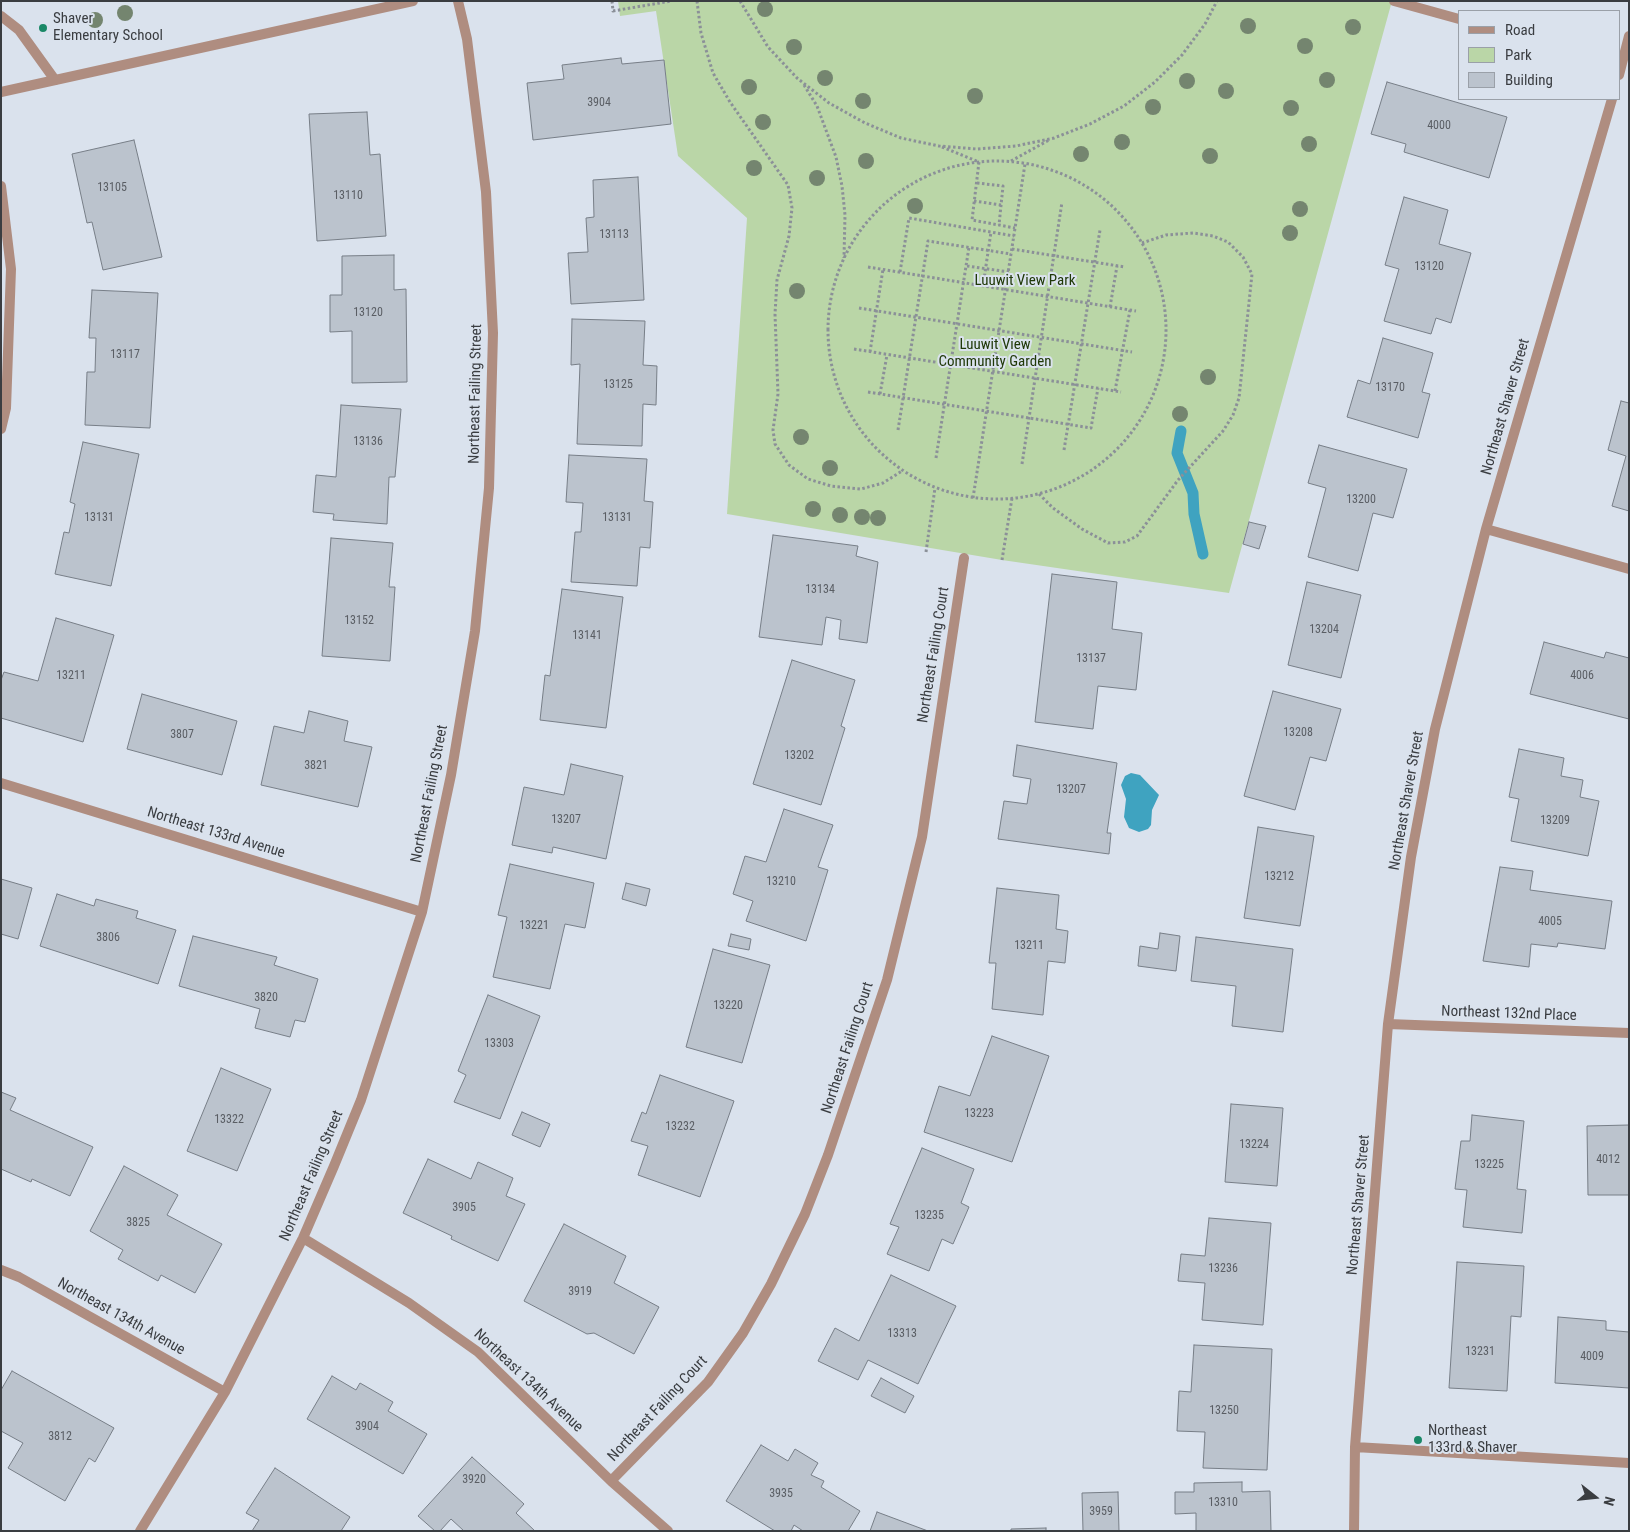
<!DOCTYPE html>
<html>
<head>
<meta charset="utf-8">
<style>
	body { margin:0 }
	#map { position:relative; width:1630px; height:1532px; overflow:hidden; background:#dae2ed; font-family:"Roboto Condensed",sans-serif }
	canvas { display:block }
	.frame { position:absolute; inset:0; border:2px solid #3a3d41; pointer-events:none }
	.legend { position:absolute; left:1458px; top:10px; width:162px; height:90px; box-sizing:border-box; background:#dae2ed; border:1px solid #9aa0a8; margin:0; padding:6px 9px; list-style:none; font-size:15px; color:#3a3d41 }
	.legend li { display:flex; align-items:center; gap:10px; height:25px }
	.legend b { width:25px; border:1px solid #9aa0a8 }
	.north { position:absolute; left:1570px; top:1472px; width:50px; height:50px; -webkit-text-stroke:4px #dae2ed; paint-order:stroke; rotate:106deg; font-size:14px; font-weight:700; line-height:20px; text-align:center; color:#3a3d41 }
	.north::after { content:''; display:block; margin:auto; width:18px; height:22px; background:#3a3d41; clip-path:polygon(50% 0,100% 100%,50% 72%,0 100%) }
</style>
</head>
<body>
<div id="map">
<canvas width="1630" height="1532"></canvas>
<div class="frame"></div>
<ul class="legend">
<li><b style="height:6px;background:#af8d80"></b>Road</li>
<li><b style="height:14px;background:#bad6a7"></b>Park</li>
<li><b style="height:14px;background:#bbc3cd"></b>Building</li>
</ul>
<div class="north">N</div>
</div>
<script>
const ctx = document.querySelector('canvas').getContext('2d');
ctx.lineJoin = 'round';
function fillPath(path, color) { ctx.fillStyle = color; ctx.fill(path, 'evenodd'); }
const toPath = rows => new Path2D(rows.map(r => 'M' + r).join(''));
function trace(path, color, width, dash) { ctx.strokeStyle = color; ctx.lineWidth = width; ctx.lineCap = dash ? 'butt' : 'round'; ctx.setLineDash(dash || []); ctx.stroke(path); }
function drawText(font, color, halo, rows, align = 'center') {
  ctx.font = font + ' "Roboto Condensed",sans-serif'; ctx.lineWidth = 4; ctx.setLineDash([]); ctx.textBaseline = 'middle'; ctx.strokeStyle = halo; ctx.fillStyle = color; for (const [text, x, y, turn = 0] of rows) {
    ctx.save(); ctx.translate(x, y); ctx.rotate((+turn || 0) * Math.PI / 180); ctx.textAlign = isNaN(turn) ? turn : align; if (halo) ctx.strokeText(text, 0, 0); ctx.fillText(text, 0, 0); ctx.restore();
  }
}
fillPath(toPath([
	[618,1,1392,1,1229,593,1002,560,727,514,747,218,678,156,656,11,620,16]
]), '#bad6a7');
fillPath(toPath([
	[1131,773,1140,775,1159,795,1152,810,1151,825,1148,829,1139,832,1129,828,1124,817,1126,799,1121,785,1125,776]
]), '#3fa3c0');
trace(toPath([
	[1181,431,1177,453,1193,493,1194,514,1203,554]
]), '#3fa3c0', 11);
const building = toPath([
	[621,58,622,64,664,60,671,124,533,140,527,83,564,79,562,65,621,58],
	[1387,82,1507,117,1489,178,1404,152,1406,144,1371,134,1387,82],
	[367,112,370,155,380,154,386,236,317,241,309,114,367,112],
	[134,140,162,257,103,270,92,222,87,223,72,154,134,140],
	[638,177,644,300,571,304,568,253,588,252,586,218,594,217,593,180,638,177],
	[1404,197,1448,210,1439,244,1471,253,1451,323,1436,318,1431,334,1384,321,1399,269,1385,265,1404,197],
	[394,255,394,290,406,289,407,382,352,383,352,331,330,332,330,295,342,295,342,256,394,255],
	[92,290,158,293,150,428,85,425,87,372,95,372,96,338,89,338,92,290],
	[572,319,645,321,643,365,657,366,656,405,643,404,642,446,577,444,580,364,571,365,572,319],
	[1383,338,1433,353,1422,392,1430,394,1418,438,1347,417,1358,380,1370,384,1383,338],
	[1621,401,1629,403,1629,511,1612,506,1626,456,1608,450,1621,401],
	[341,405,401,409,395,477,389,477,387,524,333,520,334,514,313,512,316,475,336,477,341,405],
	[83,442,139,454,111,586,55,574,64,532,69,533,75,504,70,502,83,442],
	[1319,445,1407,469,1393,518,1373,513,1358,571,1308,557,1326,488,1308,483,1319,445],
	[569,455,647,459,644,501,653,502,650,548,640,547,637,586,571,582,575,532,581,532,583,503,566,502,569,455],
	[1249,522,1266,526,1259,549,1243,544,1249,522],
	[773,535,858,546,856,556,878,562,867,643,839,639,841,620,826,617,822,645,759,637,773,535],
	[331,538,393,543,389,587,395,587,390,661,322,656,331,538],
	[1052,574,1117,582,1112,629,1142,633,1136,690,1098,686,1093,729,1035,722,1052,574],
	[1307,582,1361,595,1341,678,1288,665,1307,582],
	[562,589,623,597,606,728,540,720,545,675,550,676,562,589],
	[56,618,114,635,83,742,1,718,1,680,4,672,38,681,56,618],
	[1544,642,1604,658,1606,652,1629,658,1629,719,1530,694,1544,642],
	[792,660,855,680,841,726,845,728,821,805,753,784,792,660],
	[1273,691,1341,709,1326,761,1310,757,1295,810,1244,796,1273,691],
	[142,694,237,721,222,775,127,749,142,694],
	[309,711,348,721,344,741,372,747,358,807,261,785,274,726,304,733,309,711],
	[1017,745,1117,763,1107,833,1111,833,1109,854,998,839,1004,801,1027,804,1031,779,1013,776,1017,745],
	[1519,749,1564,758,1561,776,1583,780,1580,797,1599,801,1588,856,1511,841,1519,799,1509,797,1519,749],
	[571,764,623,776,606,859,553,847,552,853,512,845,524,787,564,795,571,764],
	[784,809,833,825,818,867,828,870,806,941,746,921,753,901,733,894,745,856,766,862,784,809],
	[1258,827,1314,836,1300,926,1244,918,1258,827],
	[510,864,594,883,585,928,565,924,550,989,493,977,507,917,498,915,510,864],
	[1500,867,1533,871,1530,890,1612,901,1605,949,1558,943,1557,947,1531,944,1529,967,1483,961,1500,867],
	[1,879,32,888,18,939,1,934,1,879],
	[626,883,650,889,646,906,622,899,626,883],
	[997,888,1059,895,1056,929,1068,931,1065,963,1048,961,1043,1015,992,1009,996,963,989,963,997,888],
	[57,894,94,906,96,899,138,911,136,918,176,930,158,984,40,946,57,894],
	[1160,933,1180,936,1176,971,1138,966,1140,946,1158,949,1160,933],
	[731,934,751,939,749,950,728,946,731,934],
	[193,936,277,957,274,965,318,979,305,1022,295,1020,290,1037,255,1028,260,1009,179,986,193,936],
	[1196,937,1293,949,1283,1032,1232,1026,1236,986,1191,981,1196,937],
	[713,949,770,965,742,1063,686,1047,713,949],
	[488,995,540,1016,500,1119,454,1102,466,1075,458,1071,488,995],
	[992,1036,1049,1056,1012,1162,924,1132,939,1086,970,1096,992,1036],
	[221,1068,271,1089,237,1171,187,1151,221,1068],
	[660,1075,734,1101,700,1197,638,1175,648,1146,631,1141,642,1112,646,1114,660,1075],
	[1,1092,16,1098,10,1110,93,1147,70,1196,32,1179,31,1182,1,1169,1,1092],
	[1231,1104,1283,1108,1277,1186,1225,1182,1231,1104],
	[522,1112,550,1124,540,1147,512,1135,522,1112],
	[1472,1115,1524,1121,1517,1189,1526,1190,1522,1233,1463,1227,1467,1190,1455,1189,1461,1141,1470,1141,1472,1115],
	[1629,1125,1629,1195,1588,1195,1587,1126,1629,1125],
	[922,1148,974,1169,961,1203,969,1207,953,1244,942,1239,929,1271,887,1254,899,1227,890,1224,922,1148],
	[428,1159,471,1179,478,1162,513,1178,506,1196,525,1204,498,1261,451,1239,452,1236,403,1213,428,1159],
	[124,1166,178,1195,167,1215,222,1244,195,1293,161,1275,158,1281,118,1259,123,1250,90,1231,124,1166],
	[1209,1218,1271,1223,1263,1325,1202,1320,1205,1283,1178,1281,1181,1254,1205,1256,1209,1218],
	[564,1224,626,1256,614,1283,659,1307,634,1354,594,1333,587,1334,524,1301,564,1224],
	[1457,1262,1524,1266,1521,1317,1511,1316,1507,1391,1449,1388,1457,1262],
	[891,1275,956,1306,918,1384,868,1360,858,1380,818,1361,835,1328,859,1341,891,1275],
	[1558,1317,1606,1321,1606,1330,1629,1332,1629,1388,1555,1383,1558,1317],
	[1194,1345,1272,1349,1267,1470,1203,1468,1205,1432,1177,1431,1179,1391,1191,1392,1194,1345],
	[12,1371,114,1428,95,1462,89,1458,65,1501,8,1468,23,1443,1,1431,1,1390,12,1371],
	[332,1376,356,1390,360,1383,393,1402,388,1411,427,1434,403,1474,307,1419,332,1376],
	[881,1378,914,1396,905,1413,871,1396,881,1378],
	[761,1445,788,1461,795,1449,818,1463,811,1475,824,1481,821,1487,860,1511,848,1531,803,1531,794,1525,791,1531,775,1531,726,1501,761,1445],
	[472,1457,524,1504,516,1513,535,1531,464,1531,451,1519,440,1531,435,1531,418,1516,472,1457],
	[275,1468,350,1517,341,1531,252,1531,259,1520,246,1513,275,1468],
	[1242,1482,1242,1492,1270,1491,1271,1531,1196,1531,1196,1513,1175,1514,1175,1492,1194,1492,1194,1483,1242,1482],
	[1118,1492,1119,1531,1083,1531,1082,1493,1118,1492],
	[877,1512,928,1531,870,1531,877,1512],
	[1046,1528,1046,1531,1011,1531,1011,1529,1046,1528]
]);
fillPath(building, '#bbc3cd');
trace(building, '#777e87', 1);
trace(toPath([
	[612,1,613,11,671,1],
	[697,1,701,33,713,73,730,102,788,185,792,208,789,236,777,280,775,314,778,394,773,430,775,444,789,465,808,479,831,486,861,489,883,483,902,471],
	[740,1,768,47,797,78,829,103,865,123,901,138,939,146,977,149,1016,146,1054,138,1090,124,1124,106,1155,82,1182,55,1205,24,1217,1],
	[804,85,817,106,836,157,842,186,845,215,844,258],
	[942,147,979,162,972,220,1015,228],
	[1011,161,1049,140],
	'828 330a169 169 0 1 1 338 0a169 169 0 1 1-338 0Z',
	[977,183,1003,186,999,225],
	[974,201,1001,205],
	[1012,249,1125,267],
	[967,266,1009,272],
	[868,267,1136,311],
	[900,272,909,218,1014,236],
	[983,286,991,232],
	[1110,307,1117,266],
	[859,308,1132,352],
	[854,349,1121,392],
	[870,352,883,269],
	[1115,391,1130,310],
	[868,392,1091,428,1098,388],
	[880,394,887,355],
	[898,430,928,241,1011,254],
	[1064,450,1100,230],
	[936,458,969,247],
	[1022,464,1062,202],
	[1039,494,1053,508,1082,529,1108,543,1125,542,1137,536,1178,480,1223,431,1233,415,1239,398,1252,274,1243,257,1228,242,1213,236,1193,233,1166,235,1142,243],
	[973,498,1025,164],
	[926,552,935,488],
	[1002,560,1012,498]
]), '#8b9098', 3, [2.5, 2.5]);
trace(toPath([
	[1,16,19,30,55,80]
]), '#af8d80', 10);
trace(toPath([
	[1394,1,1459,19],
	[1619,75,1629,36],
	[1,92,413,1],
	[1,186,11,269,6,408,1,429],
	[1486,529,1629,569],
	[1,783,422,912],
	[1388,1024,1629,1033],
	[303,1238,409,1303,478,1352,611,1481,668,1531],
	[1,1270,19,1277,225,1392],
	[1355,1447,1629,1463],
	[611,1481,708,1382,743,1333,771,1284,805,1214,828,1155,887,980,922,837,964,558],
	[140,1531,225,1392,303,1238,334,1166,361,1100,422,912,451,775,475,631,489,488,493,333,486,192,467,39,458,1],
	[1354,1531,1355,1447,1388,1024,1411,857,1435,729,1486,529,1612,99]
]), '#af8d80', 10);
ctx.fillStyle = '#74856f';
for (const [x, y] of [
	[765,9],
	[125,13],
	[95,20],
	[1248,26],
	[1353,27],
	[1305,46],
	[794,47],
	[825,78],
	[1327,80],
	[1187,81],
	[749,87],
	[1226,91],
	[975,96],
	[863,101],
	[1153,107],
	[1291,108],
	[763,122],
	[1122,142],
	[1309,144],
	[1081,154],
	[1210,156],
	[866,161],
	[754,168],
	[817,178],
	[915,206],
	[1300,209],
	[1290,233],
	[797,291],
	[1208,377],
	[1180,414],
	[801,437],
	[830,468],
	[813,509],
	[840,515],
	[862,517],
	[878,518]
]) { ctx.beginPath(); ctx.arc(x, y, 8, 0, 2 * Math.PI); ctx.fill(); }
for (const [x, y, r, color] of [
	[43,28,5,"#1a8867"],
	[1418,1440,5,"#1a8867"]
]) { const dot = new Path2D(); dot.arc(x, y, r, 0, 2 * Math.PI); ctx.fillStyle = color; ctx.fill(dot); trace(dot, '#dae2ed', 2); }
drawText('12px', '#5a5e64', null, [
	["3904",599,103],
	["4000",1439,126],
	["13105",112,188],
	["13110",348,196],
	["13113",614,235],
	["13120",1429,267],
	["13120",368,313],
	["13117",125,355],
	["13125",618,385],
	["13170",1390,388],
	["13136",368,442],
	["13200",1361,500],
	["13131",99,518],
	["13131",617,518],
	["13134",820,590],
	["13152",359,621],
	["13204",1324,630],
	["13141",587,636],
	["13137",1091,659],
	["13211",71,676],
	["4006",1582,676],
	["13208",1298,733],
	["3807",182,735],
	["13202",799,756],
	["3821",316,766],
	["13207",1071,790],
	["13207",566,820],
	["13209",1555,821],
	["13212",1279,877],
	["13210",781,882],
	["4005",1550,922],
	["13221",534,926],
	["3806",108,938],
	["13211",1029,946],
	["3820",266,998],
	["13220",728,1006],
	["13303",499,1044],
	["13223",979,1114],
	["13322",229,1120],
	["13232",680,1127],
	["13224",1254,1145],
	["4012",1608,1160],
	["13225",1489,1165],
	["3905",464,1208],
	["13235",929,1216],
	["3825",138,1223],
	["13236",1223,1269],
	["3919",580,1292],
	["13313",902,1334],
	["13231",1480,1352],
	["4009",1592,1357],
	["13250",1224,1411],
	["3904",367,1427],
	["3812",60,1437],
	["3920",474,1480],
	["3935",781,1494],
	["13310",1223,1503],
	["3959",1101,1512]
]);
drawText('15px', '#3a3d41', '#dae2ed', [
	["Shaver",53,19],
	["Elementary School",53,36],
	["Northeast",1428,1431],
	["133rd & Shaver",1428,1448]
], 'left');
drawText('15px', '#203908', '#dae2ed', [
	["Luuwit View Park",1025,281],
	["Luuwit View",995,345],
	["Community Garden",995,362]
]);
drawText('15px', '#3a3d41', '#dae2ed', [
	["Northeast Failing Street",476,394,-89],
	["Northeast Shaver Street",1506,407,-74],
	["Northeast Failing Court",934,655,-81],
	["Northeast Failing Street",430,794,-79],
	["Northeast Shaver Street",1407,801,-80],
	["Northeast 133rd Avenue",216,833,17],
	["Northeast 132nd Place",1509,1014,2],
	["Northeast Failing Court",848,1048,-72],
	["Northeast Failing Street",312,1176,-67],
	["Northeast Shaver Street",1359,1205,-85],
	["Northeast 134th Avenue",121,1317,29],
	["Northeast 134th Avenue",528,1381,43],
	["Northeast Failing Court",658,1409,-47]
]);
</script>
</body>
</html>
